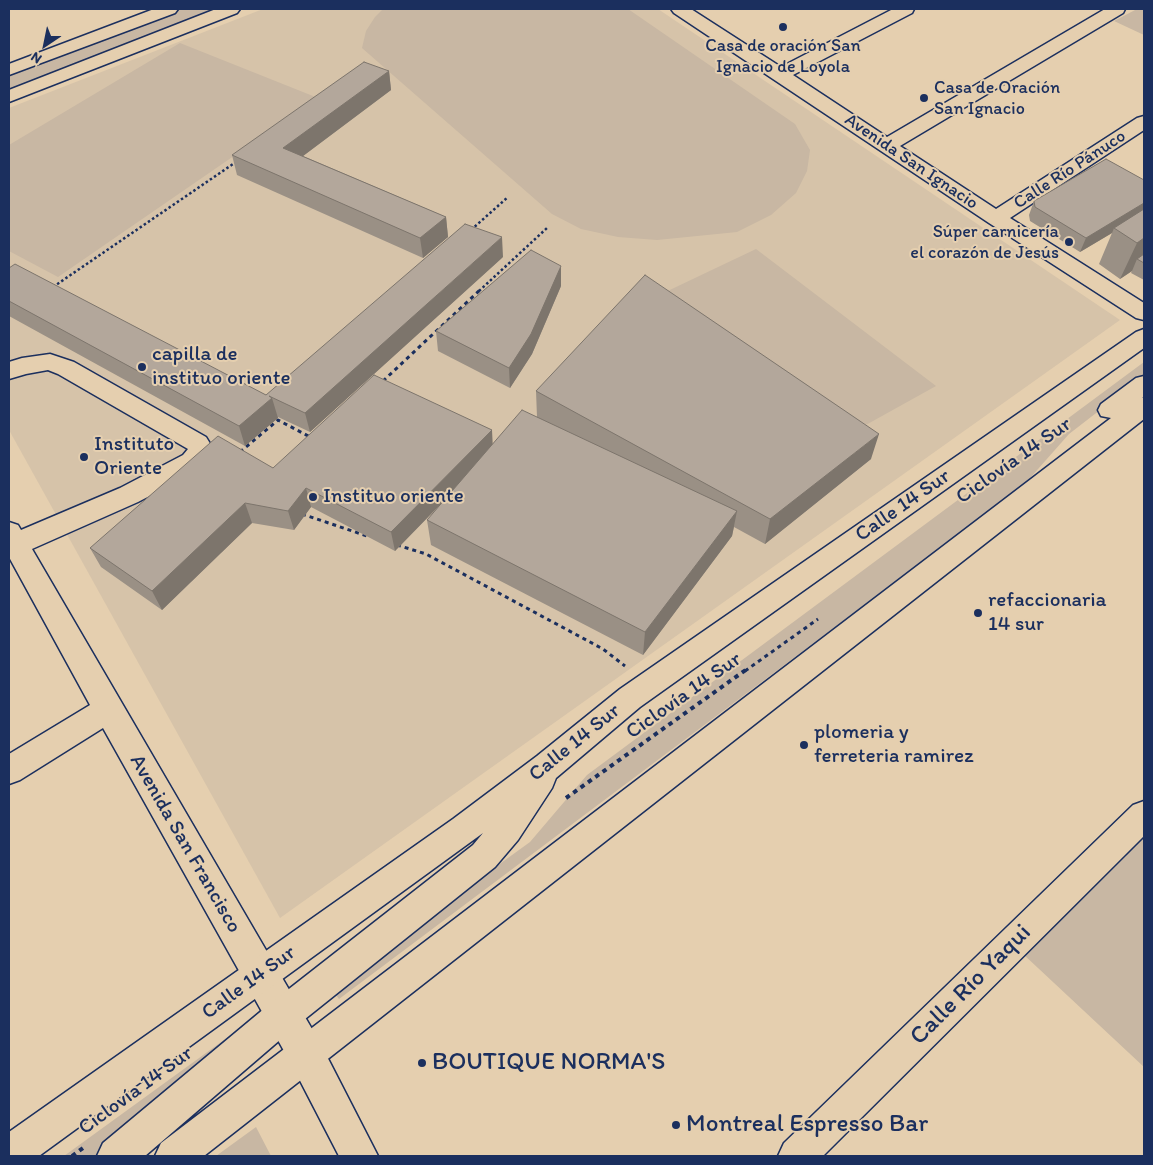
<!DOCTYPE html>
<html>
<head>
<meta charset="utf-8">
<style>
	body { margin:0 }
	#map { position:relative; width:1153px; height:1165px; overflow:hidden; background:#e5cfaf; font-family:Itim,sans-serif }
	canvas { display:block }
	.frame { position:absolute; inset:0; border:10px solid #1b2f5e; pointer-events:none }
	.north { position:absolute; left:20px; top:20px; width:50px; height:50px; -webkit-text-stroke:4px #e5cfaf; paint-order:stroke; rotate:214deg; font-size:14px; font-weight:700; line-height:20px; text-align:center; color:#1b2f5e }
	.north::after { content:''; display:block; margin:auto; width:18px; height:22px; background:#1b2f5e; clip-path:polygon(50% 0,100% 100%,50% 72%,0 100%) }
</style>
</head>
<body>
<div id="map">
<canvas width="1153" height="1165"></canvas>
<div class="frame"></div>
<div class="north">N</div>
</div>
<script>
const ctx = document.querySelector('canvas').getContext('2d');
ctx.lineJoin = 'round';
function fillPath(path, color) { ctx.fillStyle = color; ctx.fill(path, 'evenodd'); }
const toPath = rows => new Path2D(rows.map(r => 'M' + r).join(''));
function trace(path, color, width, dash) { ctx.strokeStyle = color; ctx.lineWidth = width; ctx.lineCap = dash ? 'butt' : 'round'; ctx.setLineDash(dash || []); ctx.stroke(path); }
function drawText(font, color, halo, rows, align = 'center') {
  ctx.font = font + ' Itim,sans-serif'; ctx.lineWidth = 4; ctx.setLineDash([]); ctx.textBaseline = 'middle'; ctx.strokeStyle = halo; ctx.fillStyle = color; for (const [text, x, y, turn = 0] of rows) {
    ctx.save(); ctx.translate(x, y); ctx.rotate((+turn || 0) * Math.PI / 180); ctx.textAlign = isNaN(turn) ? turn : align; if (halo) ctx.strokeText(text, 0, 0); ctx.fillText(text, 0, 0); ctx.restore();
  }
}
fillPath(toPath([
	[263,9,658,9,1120,320,280,918,9,430,9,108]
]), '#d6c3a9');
fillPath(toPath([
	[169,9,233,9,9,96,9,70],
	[383,9,628,9,795,124,810,150,807,171,796,193,771,215,737,232,657,240,618,237,581,229,552,214,362,48,366,31,375,17],
	[1137,9,1144,9,1144,35,1114,21],
	[180,43,318,98,58,277,9,251,9,145],
	[756,249,936,386,855,431,655,297],
	[1144,362,1144,376,1069,434,1023,486,339,999,330,987,530,842,587,775],
	[1140,824,1144,828,1144,1067,1023,954],
	[228,1037,234,1049,97,1156,64,1156],
	[256,1127,271,1156,216,1156]
]), '#c8b7a3');
const minor = toPath([
	[671,9,691,9,781,67,893,9,914,9,912,13,793,75,887,137,1105,9,1125,9,1123,13,900,146,996,209,1137,118,1144,116,1144,130,1010,218,1144,303,1144,320,1136,318,989,223,674,13,671,9],
	[50,354,74,362,206,437,214,450,201,469,138,502,32,549,319,1041,378,1156,339,1156,293,1067,103,728,20,780,9,784,9,754,90,705,9,557,9,522,18,525,21,530,120,488,183,455,188,449,58,374,48,370,26,374,9,379,9,362,22,358,50,354],
	[1144,801,1144,836,823,1156,778,1156,784,1143,1133,805,1144,801]
]);
const major = toPath([
	[154,9,178,9,175,13,9,75,9,64,154,9],
	[216,9,240,9,237,13,9,102,9,90,216,9],
	[1144,329,1144,348,640,707,556,778,552,788,518,840,495,867,295,1027,145,1156,97,1156,103,1143,271,1003,473,845,483,833,39,1156,9,1156,9,1132,453,819,537,756,620,689,1136,332,1144,329],
	[1144,376,1144,396,1142,398,1144,397,1144,419,204,1156,155,1156,161,1143,1111,418,1101,416,1098,410,1101,404,1136,378,1144,376]
]);
trace(minor, '#1b2f5e', 3);
trace(major, '#1b2f5e', 3);
trace(toPath([
	[471,230,508,197],
	[53,287,236,162],
	[479,291,547,228]
]), '#1b2f5e', 2.5, [2.5, 2.5]);
trace(toPath([
	[383,381,480,290],
	[240,452,278,420,312,438],
	[302,514,367,536],
	[397,545,426,554,603,649,625,666],
	[745,671,818,619]
]), '#1b2f5e', 3, [4, 4]);
trace(toPath([
	[566,798,747,669],
	[72,1156,83,1148]
]), '#1b2f5e', 4, [4.5, 4.5]);
fillPath(minor, '#e5cfaf');
fillPath(major, '#e5cfaf');
fillPath(toPath([
	[389,71,391,90,303,156,446,217,448,237,423,258,237,175,232,155],
	[1144,180,1144,280,1131,273,1132,271,1120,279,1099,264,1112,233,1080,252,1030,221,1029,215,1034,201],
	[503,257,310,432,278,417,278,418,245,446,9,316,9,268,266,395],
	[561,286,532,354,510,388,438,351,436,331],
	[536,391,871,459,765,544,734,527,732,536,643,655,431,545,427,520,439,506,395,551,311,507,294,530,252,523,162,610,101,567,90,548,273,468,493,444,537,417]
]), '#9a9085');
fillPath(toPath([
	[389,71,391,90,287,168,283,148],
	[1144,203,1144,213,1114,228,1112,233,1080,252,1086,238],
	[446,217,448,237,423,258,420,238],
	[502,237,503,257,310,432,305,413],
	[1144,238,1144,263,1137,259,1132,271,1120,279,1137,243],
	[561,266,561,286,532,354,510,388,509,368],
	[272,398,278,418,245,446,239,426],
	[492,430,493,450,395,551,391,532],
	[879,434,871,459,765,544,770,519],
	[306,488,311,507,294,530,288,511],
	[245,503,252,523,162,610,152,591],
	[737,511,732,536,643,655,645,632]
]), '#7d756c');
const building = toPath([
	[364,62,389,71,283,148,446,217,420,238,232,155,364,62],
	[1106,159,1144,180,1144,203,1086,238,1035,207,1034,201,1106,159],
	[1144,209,1144,238,1137,243,1114,228,1144,209],
	[465,224,502,237,305,413,269,396,272,398,239,426,9,301,9,268,15,264,266,395,465,224],
	[531,250,561,266,531,334,509,368,436,331,531,250],
	[1144,254,1144,263,1137,259,1144,254],
	[645,275,879,434,770,519,536,391,645,275],
	[374,375,492,430,391,532,306,488,288,511,245,503,152,591,90,548,218,436,273,468,374,375],
	[522,410,737,511,645,632,427,520,522,410]
]);
fillPath(building, '#b3a79b');
trace(building, '#7d756c', 1);
for (const [x, y, r, color] of [
	[783,27,5,"#1b2f5e"],
	[924,98,5,"#1b2f5e"],
	[1069,242,5,"#1b2f5e"],
	[142,367,5,"#1b2f5e"],
	[84,457,5,"#1b2f5e"],
	[313,497,5,"#1b2f5e"],
	[978,613,5,"#1b2f5e"],
	[804,745,5,"#1b2f5e"],
	[422,1063,5,"#1b2f5e"],
	[676,1125,5,"#1b2f5e"]
]) { const dot = new Path2D(); dot.arc(x, y, r, 0, 2 * Math.PI); ctx.fillStyle = color; ctx.fill(dot); trace(dot, '#e5cfaf', 2); }
drawText('18px', '#1b2f5e', '#e5cfaf', [
	["Casa de oración San",783,46],
	["Ignacio de Loyola",783,67],
	["Casa de Oración",934,88,"left"],
	["San Ignacio",934,109,"left"],
	["Súper carnicería",1059,232,"right"],
	["el corazón de Jesús",1059,253,"right"]
]);
drawText('18px', '#1b2f5e', '#e5cfaf', [
	["Avenida San Ignacio",911,162,34],
	["Calle Río Pánuco",1070,170,-33]
]);
drawText('21px', '#1b2f5e', '#e5cfaf', [
	["capilla de",152,355],
	["instituo oriente",152,379],
	["Instituto",94,445],
	["Oriente",94,469],
	["Instituo oriente",323,497],
	["refaccionaria",988,601],
	["14 sur",988,625],
	["plomeria y",814,733],
	["ferreteria ramirez",814,757]
], 'left');
drawText('21px', '#1b2f5e', '#e5cfaf', [
	["Ciclovía 14 Sur",1014,461,-35],
	["Calle 14 Sur",903,506,-35],
	["Ciclovía 14 Sur",684,696,-35],
	["Calle 14 Sur",575,743,-39],
	["Avenida San Francisco",185,844,60],
	["Calle 14 Sur",249,983,-36],
	["Ciclovía 14 Sur",136,1091,-36]
]);
drawText('25px', '#1b2f5e', '#e5cfaf', [
	["Calle Río Yaqui",971,985,-45]
]);
drawText('25px', '#1b2f5e', '#e5cfaf', [
	["BOUTIQUE NORMA'S",432,1063],
	["Montreal Espresso Bar",686,1125]
], 'left');
</script>
</body>
</html>
